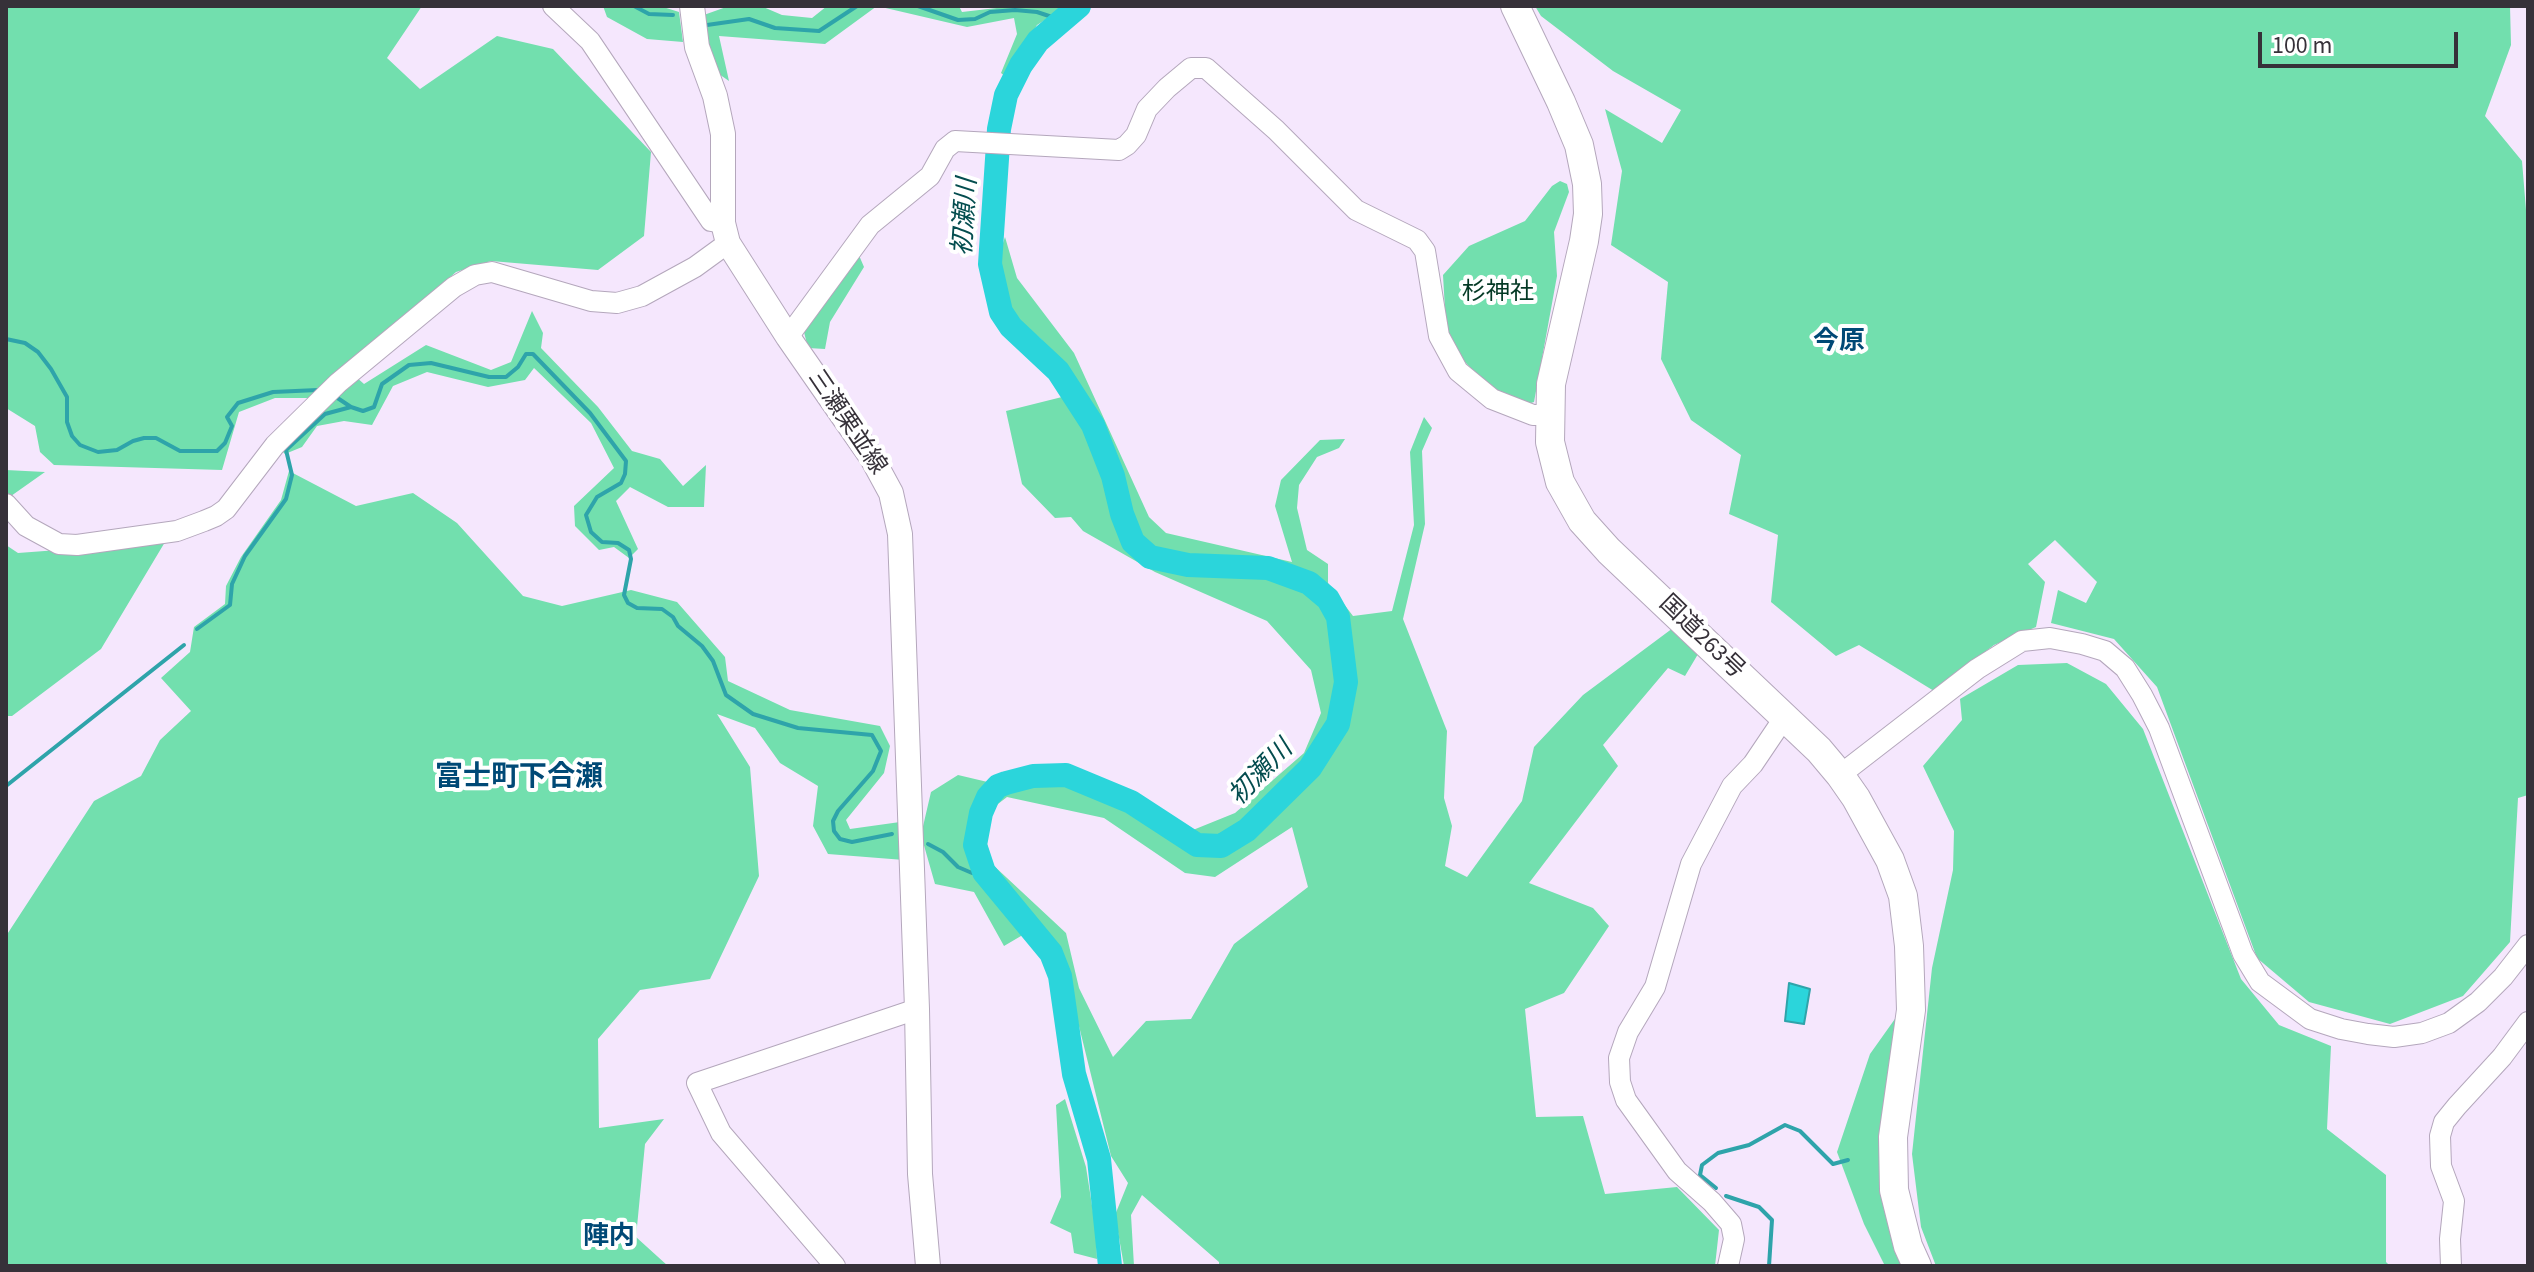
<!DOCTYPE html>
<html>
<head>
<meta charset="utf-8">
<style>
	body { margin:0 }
	#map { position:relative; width:2534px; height:1272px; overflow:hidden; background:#f5e7fd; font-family:"Source Sans 3",sans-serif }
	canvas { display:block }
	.frame { position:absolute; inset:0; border:8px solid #363139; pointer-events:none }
	.scale { position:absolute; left:2258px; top:32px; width:200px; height:36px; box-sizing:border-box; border:4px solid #363139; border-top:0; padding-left:10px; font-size:24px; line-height:28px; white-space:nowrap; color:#363139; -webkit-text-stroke:6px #fff; paint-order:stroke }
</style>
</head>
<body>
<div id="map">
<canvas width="2534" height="1272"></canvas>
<div class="frame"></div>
<div class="scale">100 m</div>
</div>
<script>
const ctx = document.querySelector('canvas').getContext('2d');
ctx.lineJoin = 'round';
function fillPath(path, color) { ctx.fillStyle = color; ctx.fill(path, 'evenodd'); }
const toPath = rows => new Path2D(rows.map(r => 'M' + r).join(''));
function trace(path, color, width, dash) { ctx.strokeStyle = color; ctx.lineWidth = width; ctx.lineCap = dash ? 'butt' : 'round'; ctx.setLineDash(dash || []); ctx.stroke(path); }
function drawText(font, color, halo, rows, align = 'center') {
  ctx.font = font + ' "Source Sans 3","Noto Sans JP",sans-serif'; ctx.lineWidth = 8; ctx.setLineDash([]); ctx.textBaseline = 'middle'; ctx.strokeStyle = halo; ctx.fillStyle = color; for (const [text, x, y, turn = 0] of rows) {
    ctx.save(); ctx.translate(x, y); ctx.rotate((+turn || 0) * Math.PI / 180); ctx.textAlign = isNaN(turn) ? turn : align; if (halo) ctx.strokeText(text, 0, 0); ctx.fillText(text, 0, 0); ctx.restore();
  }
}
fillPath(toPath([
	[6,6,422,6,387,58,420,89,497,36,553,49,651,152,644,236,598,270,491,261,456,272,346,368,364,384,426,345,491,370,511,362,532,311,543,333,541,348,598,407,632,451,660,459,683,486,706,465,704,507,668,507,630,487,616,501,638,549,629,558,614,547,599,550,575,526,574,506,614,468,591,423,534,368,525,380,488,387,427,372,393,386,372,425,344,421,317,426,302,447,285,454,272,441,309,398,275,398,239,412,222,470,54,465,40,452,35,426,6,408],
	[603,6,660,6,679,12,683,42,647,39,607,17],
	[729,6,761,6,782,15,812,18,827,6,877,6,825,44,719,36,729,81,716,72,701,16],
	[877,6,959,6,962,12,1014,6,1067,6,1037,25,1006,77,1001,73,1017,34,1014,18,967,27],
	[1535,6,2510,6,2511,45,2485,116,2522,161,2526,210,2528,213,2528,795,2518,798,2510,942,2463,996,2390,1024,2309,1002,2257,958,2157,687,2114,639,2051,623,2058,590,2086,603,2097,582,2055,540,2028,564,2045,582,2036,627,1994,645,1934,691,1859,645,1836,656,1771,602,1778,535,1729,514,1741,455,1691,420,1661,359,1668,282,1611,245,1622,171,1605,109,1662,143,1681,110,1613,71,1541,16],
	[1560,181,1567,184,1569,192,1554,232,1557,276,1534,402,1525,405,1488,386,1464,361,1446,327,1443,275,1469,246,1525,221,1552,186],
	[1005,237,1017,278,1074,353,1149,517,1166,533,1292,562,1275,506,1281,480,1320,440,1345,439,1339,448,1317,457,1299,485,1297,508,1307,550,1328,564,1328,583,1353,616,1392,611,1414,525,1410,452,1424,417,1432,428,1422,451,1425,524,1403,619,1447,731,1444,798,1452,826,1445,866,1467,877,1522,801,1534,747,1583,695,1677,625,1701,649,1685,676,1668,668,1603,745,1618,766,1529,883,1593,908,1609,926,1564,993,1525,1009,1536,1117,1583,1116,1605,1194,1677,1187,1719,1230,1715,1266,1219,1266,1219,1262,1142,1195,1131,1215,1134,1266,1124,1266,1115,1215,1128,1183,1111,1156,1059,945,1038,926,1004,946,974,892,935,884,921,835,931,792,958,775,996,784,1080,775,1155,812,1188,832,1235,813,1304,753,1321,713,1311,670,1267,621,1155,572,1083,531,1071,517,1055,518,1022,484,1006,411,1062,397,1075,386,1041,339,1006,309,996,264],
	[1007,797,1104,818,1185,873,1215,877,1292,827,1308,887,1234,944,1191,1019,1146,1021,1113,1057,1079,988,1066,933,992,864,985,836,994,807],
	[858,253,864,267,830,322,825,349,808,348,803,328],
	[6,470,45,472,11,496,6,513],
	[289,471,356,506,413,493,457,523,523,596,562,606,631,590,677,602,725,657,728,681,790,710,880,726,890,746,884,773,846,820,850,829,900,822,904,860,828,854,813,826,818,786,780,763,755,728,717,714,750,767,759,876,710,979,640,990,598,1039,599,1128,664,1119,645,1144,636,1237,668,1266,6,1266,6,936,94,801,141,776,160,740,191,711,161,678,190,652,194,627,225,604,226,586,241,557,281,500],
	[165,542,101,649,12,716,6,716,6,545,18,553],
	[2067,663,2106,684,2143,729,2241,979,2279,1025,2331,1046,2327,1129,2386,1175,2386,1262,2390,1266,1936,1266,1921,1227,1912,1154,1932,968,1953,870,1954,831,1923,766,1962,720,1960,699,2018,665],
	[1902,1009,1904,1266,1885,1266,1864,1224,1837,1152,1870,1054],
	[1065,1099,1086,1167,1096,1231,1097,1259,1074,1253,1071,1233,1050,1223,1061,1197,1056,1105]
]), '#72dfae');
const water = toPath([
	[1789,983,1810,989,1804,1024,1785,1021,1789,983]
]);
fillPath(water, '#2bd5db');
trace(water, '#2ea4aa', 2);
trace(toPath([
	[634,6,649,14,673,15],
	[918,6,958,20,975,19,990,12,1015,10,1037,12,1064,21],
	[707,25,749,19,775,28,819,31,857,6],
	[6,339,25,343,38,352,51,369,67,397,67,422,72,436,80,445,98,452,117,450,133,441,144,438,156,438,180,451,217,451,225,443,232,426,227,417,238,403,273,392,318,390],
	[333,395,351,407,363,411,374,407,382,384,409,365,431,363,489,377,506,377,518,367,526,354,533,354,590,413,626,461,625,474,621,483,597,497,586,515,591,532,602,542,618,543,629,550,631,559,624,595,628,603,637,608,662,609,673,617,678,626,702,646,713,661,726,695,753,714,798,728,872,735,881,751,873,771,838,811,833,821,834,831,840,839,852,842,892,834],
	[197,629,230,605,232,584,245,556,286,499,292,475,286,450,325,414,351,407],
	[6,786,184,645],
	[928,844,943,852,958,867,972,873,984,872],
	[1716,1188,1700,1175,1702,1165,1718,1153,1749,1145,1785,1125,1800,1131,1833,1164,1848,1160],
	[1726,1196,1759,1207,1772,1220,1769,1266]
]), '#2ea4aa', 4);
trace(toPath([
	[1079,6,1038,41,1021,65,1006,95,999,129,990,264,1001,312,1011,327,1058,371,1093,425,1113,476,1122,514,1133,542,1150,557,1188,565,1268,568,1309,583,1328,599,1338,617,1346,682,1338,724,1310,768,1247,830,1221,846,1197,845,1131,802,1066,775,1033,776,1006,783,998,786,988,797,981,813,975,845,984,872,1051,953,1060,976,1074,1074,1099,1159,1110,1266]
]), '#2bd5db', 24);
const minor = toPath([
	[553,6,590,41,711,221,723,223],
	[788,337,870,225,930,176,945,149,955,141,1119,150,1127,145,1136,135,1147,109,1167,88,1191,68,1206,68,1276,130,1356,210,1417,240,1425,251,1439,336,1458,371,1492,399,1533,415,1549,415],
	[6,504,26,526,59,544,77,545,177,531,204,521,216,516,226,509,275,445,338,383,454,287,475,275,492,272,591,301,617,303,642,296,695,267,728,243],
	[1840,775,1977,669,2022,641,2050,638,2082,644,2105,651,2125,668,2142,695,2159,728,2243,954,2260,982,2310,1019,2341,1029,2368,1034,2394,1037,2422,1033,2449,1023,2478,1002,2503,977,2528,945],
	[835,1266,721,1133,697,1083,917,1009],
	[1728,1266,1734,1239,1731,1224,1712,1202,1677,1171,1626,1100,1620,1082,1619,1058,1628,1032,1655,987,1691,864,1732,786,1753,764,1784,718],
	[2451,1266,2450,1239,2454,1201,2441,1166,2440,1136,2444,1122,2457,1106,2502,1057,2528,1022]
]);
const major = toPath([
	[692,6,697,47,715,96,723,134,723,223,728,243,788,337,872,458,891,493,900,534,917,1009,920,1174,928,1266]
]);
const highway = toPath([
	[1515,6,1561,102,1579,145,1587,184,1588,214,1584,241,1551,384,1550,442,1560,482,1582,521,1609,551,1819,750,1840,775,1856,798,1890,860,1903,896,1909,946,1911,1010,1893,1137,1894,1190,1908,1246,1917,1266]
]);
trace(minor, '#b4a7bc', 22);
trace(major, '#b4a7bc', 26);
trace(highway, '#b4a7bc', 30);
trace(minor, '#fff', 20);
trace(major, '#fff', 24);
trace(highway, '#fff', 28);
drawText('24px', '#043925', '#fff', [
	["杉神社",1498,294]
]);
drawText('24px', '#363139', '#fff', [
	["三瀬栗並線",846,423,56],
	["国道263号",1701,638,44]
]);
drawText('italic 26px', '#044d4f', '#fff', [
	["初瀬川",967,217,-86],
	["初瀬川",1262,774,-46]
]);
drawText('bold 26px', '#004976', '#fff', [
	["今原",1839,343],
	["陣内",609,1238]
]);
drawText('bold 28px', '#004976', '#fff', [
	["富士町下合瀬",519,779]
]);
</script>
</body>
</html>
